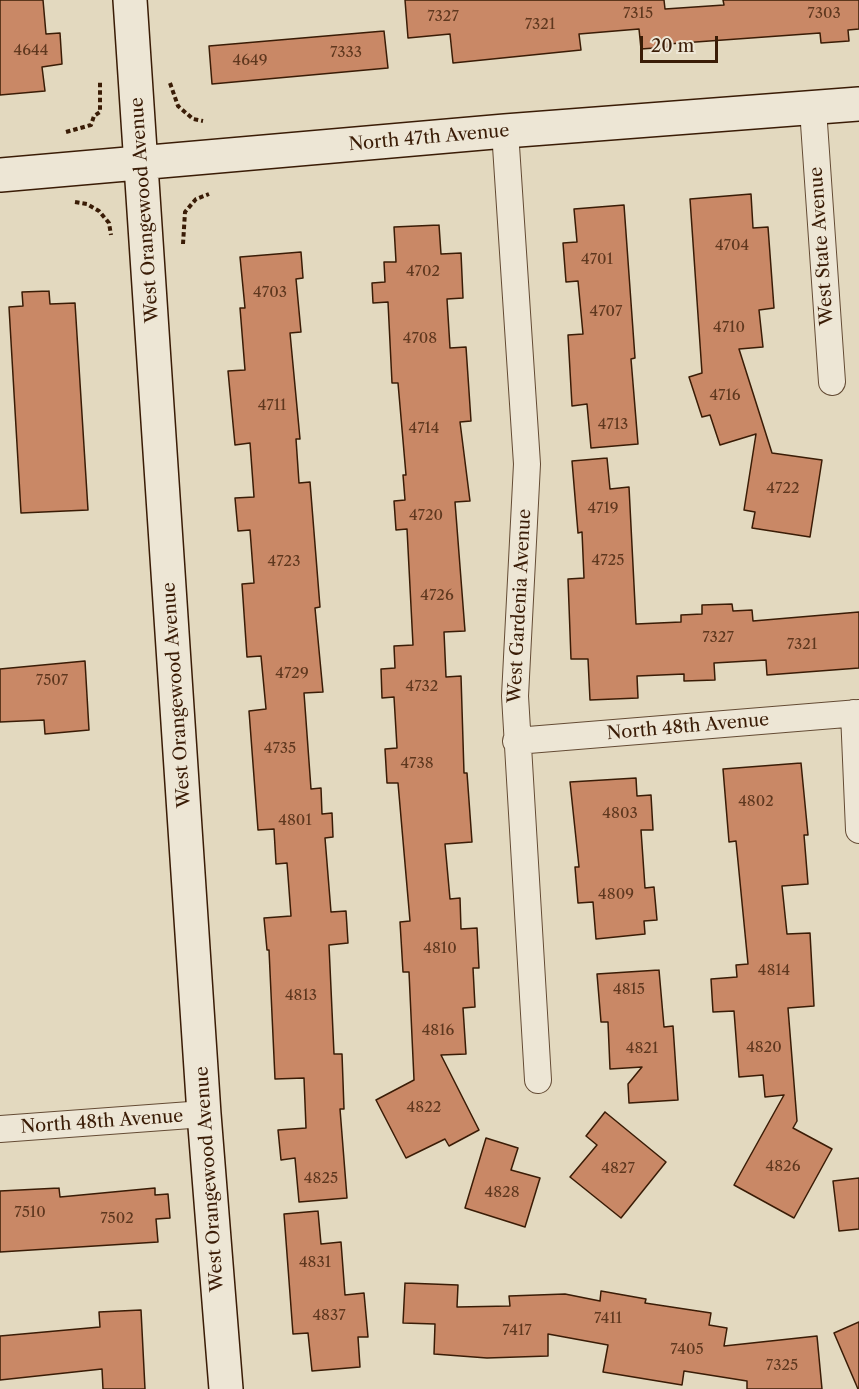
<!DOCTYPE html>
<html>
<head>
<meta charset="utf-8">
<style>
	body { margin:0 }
	#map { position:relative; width:859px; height:1389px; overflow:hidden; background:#e3d9bf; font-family:"Libre Caslon Text",serif }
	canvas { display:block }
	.scale { position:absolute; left:640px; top:36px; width:78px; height:27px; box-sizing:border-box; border:3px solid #3a1c06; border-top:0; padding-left:8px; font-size:18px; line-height:21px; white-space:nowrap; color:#3a1c06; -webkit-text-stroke:4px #ede6d5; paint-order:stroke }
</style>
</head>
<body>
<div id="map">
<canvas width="859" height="1389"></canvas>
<div class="scale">20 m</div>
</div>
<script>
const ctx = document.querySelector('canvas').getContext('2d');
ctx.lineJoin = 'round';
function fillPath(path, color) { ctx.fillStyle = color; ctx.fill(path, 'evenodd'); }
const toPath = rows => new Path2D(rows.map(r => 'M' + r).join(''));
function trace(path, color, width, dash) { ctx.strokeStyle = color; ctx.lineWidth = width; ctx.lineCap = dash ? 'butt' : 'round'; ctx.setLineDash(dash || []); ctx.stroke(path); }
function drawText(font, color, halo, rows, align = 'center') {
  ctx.font = font + ' "Libre Caslon Text",serif'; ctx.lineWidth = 6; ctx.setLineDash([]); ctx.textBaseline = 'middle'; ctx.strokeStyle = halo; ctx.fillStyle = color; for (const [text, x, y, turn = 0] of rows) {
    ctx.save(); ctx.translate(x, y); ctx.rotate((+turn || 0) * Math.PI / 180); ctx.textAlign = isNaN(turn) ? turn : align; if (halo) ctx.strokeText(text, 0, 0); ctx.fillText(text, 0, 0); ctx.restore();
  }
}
const building = toPath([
	[0,0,43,0,46,34,60,33,62,64,42,67,45,91,0,95,0,0],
	[405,0,664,0,665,9,724,5,723,0,859,0,859,29,848,30,849,41,821,43,820,33,668,44,668,47,641,49,639,29,579,34,581,50,453,63,450,34,408,38,405,0],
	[384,31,388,68,212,84,209,46,384,31],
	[751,194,753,228,768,227,774,308,759,310,763,347,739,349,772,453,822,460,810,537,752,528,755,512,744,510,756,434,720,445,710,415,702,417,689,377,702,373,690,199,751,194],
	[624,205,635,358,631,359,638,444,591,448,587,404,572,406,568,335,583,334,578,281,566,282,563,243,577,242,574,209,624,205],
	[439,225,441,254,461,253,463,298,447,299,450,348,466,347,471,421,460,422,470,501,455,502,465,631,444,632,446,677,461,676,464,773,467,773,472,842,445,844,450,899,460,898,461,929,477,928,479,968,473,968,475,1007,463,1008,466,1054,441,1055,479,1130,449,1146,445,1139,406,1158,376,1100,414,1080,409,972,403,972,400,922,410,921,398,783,387,783,385,749,397,748,394,697,382,698,381,669,395,668,394,646,413,645,407,529,396,530,394,501,405,500,403,475,406,475,398,383,392,383,388,302,373,303,372,283,385,282,384,262,396,262,394,227,439,225],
	[301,252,303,278,296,279,301,332,290,333,300,439,296,439,299,483,310,482,320,607,315,608,323,692,304,693,311,789,321,788,322,814,332,813,333,837,325,838,331,912,346,911,348,943,329,945,334,1054,342,1054,344,1109,340,1109,347,1198,299,1202,295,1158,281,1160,278,1130,306,1128,304,1078,275,1079,269,950,267,950,264,918,291,916,287,863,276,864,274,829,258,830,249,711,266,709,261,656,247,657,242,584,254,583,250,530,238,531,235,498,254,497,250,443,235,445,228,371,245,370,240,308,245,308,240,257,301,252],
	[49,291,50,304,75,303,88,510,21,513,9,307,23,306,22,292,49,291],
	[607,458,610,489,629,487,636,624,681,622,681,615,702,614,702,605,732,604,733,611,752,610,753,621,859,612,859,668,767,675,766,660,714,663,715,680,684,681,684,674,637,676,638,698,590,700,588,659,571,659,568,579,584,578,582,532,578,533,572,461,607,458],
	[85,661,89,730,45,734,44,720,0,722,0,669,85,661],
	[801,763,808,835,804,835,808,884,782,886,787,934,810,933,814,1006,788,1008,797,1121,793,1128,832,1149,794,1218,734,1185,784,1095,765,1097,763,1075,739,1077,734,1011,713,1012,711,979,737,977,736,965,748,964,736,841,729,842,723,769,801,763],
	[636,778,637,796,651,795,653,830,641,830,645,888,654,887,657,920,644,921,645,934,596,939,593,902,578,903,575,867,579,867,570,782,636,778],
	[659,970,664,1027,673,1026,678,1100,629,1103,628,1084,642,1067,610,1069,608,1022,601,1022,597,974,659,970],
	[605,1112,666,1162,621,1218,570,1177,597,1145,586,1136,605,1112],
	[486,1138,518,1148,511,1170,540,1178,525,1227,465,1208,486,1138],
	[859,1178,859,1229,839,1231,833,1181,859,1178],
	[59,1188,60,1197,155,1188,155,1195,168,1194,170,1218,156,1219,158,1242,0,1252,0,1191,59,1188],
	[318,1211,321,1244,341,1242,345,1295,364,1293,368,1337,358,1337,360,1367,312,1371,308,1333,293,1334,284,1214,318,1211],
	[405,1283,458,1285,457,1307,510,1306,509,1296,565,1294,600,1301,601,1291,646,1299,645,1303,711,1313,709,1325,727,1328,724,1346,817,1336,822,1389,747,1389,747,1381,684,1371,682,1385,603,1372,608,1345,548,1334,548,1356,487,1358,434,1354,435,1324,403,1323,405,1283],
	[141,1310,145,1389,103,1389,102,1369,0,1380,0,1336,100,1327,99,1312,141,1310],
	[859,1322,859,1389,858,1389,834,1333,859,1322]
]);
fillPath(building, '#c98866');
trace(building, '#3a1c06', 1.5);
const street = toPath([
	[813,109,832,382],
	[505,131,527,464,515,696,538,1080],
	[854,713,859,830],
	[516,741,859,713],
	[0,1129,204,1114]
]);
const secondary = toPath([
	[130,0,204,1114,226,1389],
	[0,175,505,131,859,104]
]);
trace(street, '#644b34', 28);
trace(secondary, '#3a1c06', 36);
trace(toPath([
	[170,83,178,106,193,119,203,121],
	[66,132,91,125,94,116,100,112,100,82],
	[75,202,87,204,99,211,109,223,111,235],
	[183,244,185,212,196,199,209,194]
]), '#3a1c06', 4, [4.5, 3]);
trace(street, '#ede6d5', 26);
trace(secondary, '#ede6d5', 33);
drawText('15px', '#5e371e', null, [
	["7315",638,14],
	["7303",824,14],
	["7327",443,17],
	["7321",540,25],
	["4644",31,51],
	["7333",346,53],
	["4649",250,61],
	["4704",732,246],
	["4701",597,260],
	["4702",423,272],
	["4703",270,293],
	["4707",606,312],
	["4710",729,328],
	["4708",420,339],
	["4716",725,396],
	["4711",272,406],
	["4713",613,425],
	["4714",424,429],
	["4722",783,489],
	["4719",603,509],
	["4720",426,516],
	["4725",608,561],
	["4723",284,562],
	["4726",437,596],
	["7327",718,638],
	["7321",802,645],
	["4729",292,674],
	["7507",52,681],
	["4732",422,687],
	["4735",280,749],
	["4738",417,764],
	["4802",756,802],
	["4803",620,814],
	["4801",295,821],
	["4809",616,895],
	["4810",440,949],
	["4814",774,971],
	["4815",629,990],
	["4813",301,996],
	["4816",438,1031],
	["4820",764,1048],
	["4821",642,1049],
	["4822",424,1108],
	["4826",783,1167],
	["4827",618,1169],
	["4825",321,1179],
	["4828",502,1193],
	["7510",30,1213],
	["7502",117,1219],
	["4831",315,1263],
	["4837",329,1316],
	["7411",608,1319],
	["7417",517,1331],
	["7405",687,1350],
	["7325",782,1366]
]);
drawText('18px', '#3a1c06', '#ede6d5', [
	["North 47th Avenue",429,138,-5],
	["West Orangewood Avenue",145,210,-94],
	["West State Avenue",822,246,-94],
	["West Gardenia Avenue",520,606,-87],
	["West Orangewood Avenue",177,695,-94],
	["North 48th Avenue",688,727,-5],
	["North 48th Avenue",102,1122,-4],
	["West Orangewood Avenue",210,1179,-94]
]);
</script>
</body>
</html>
